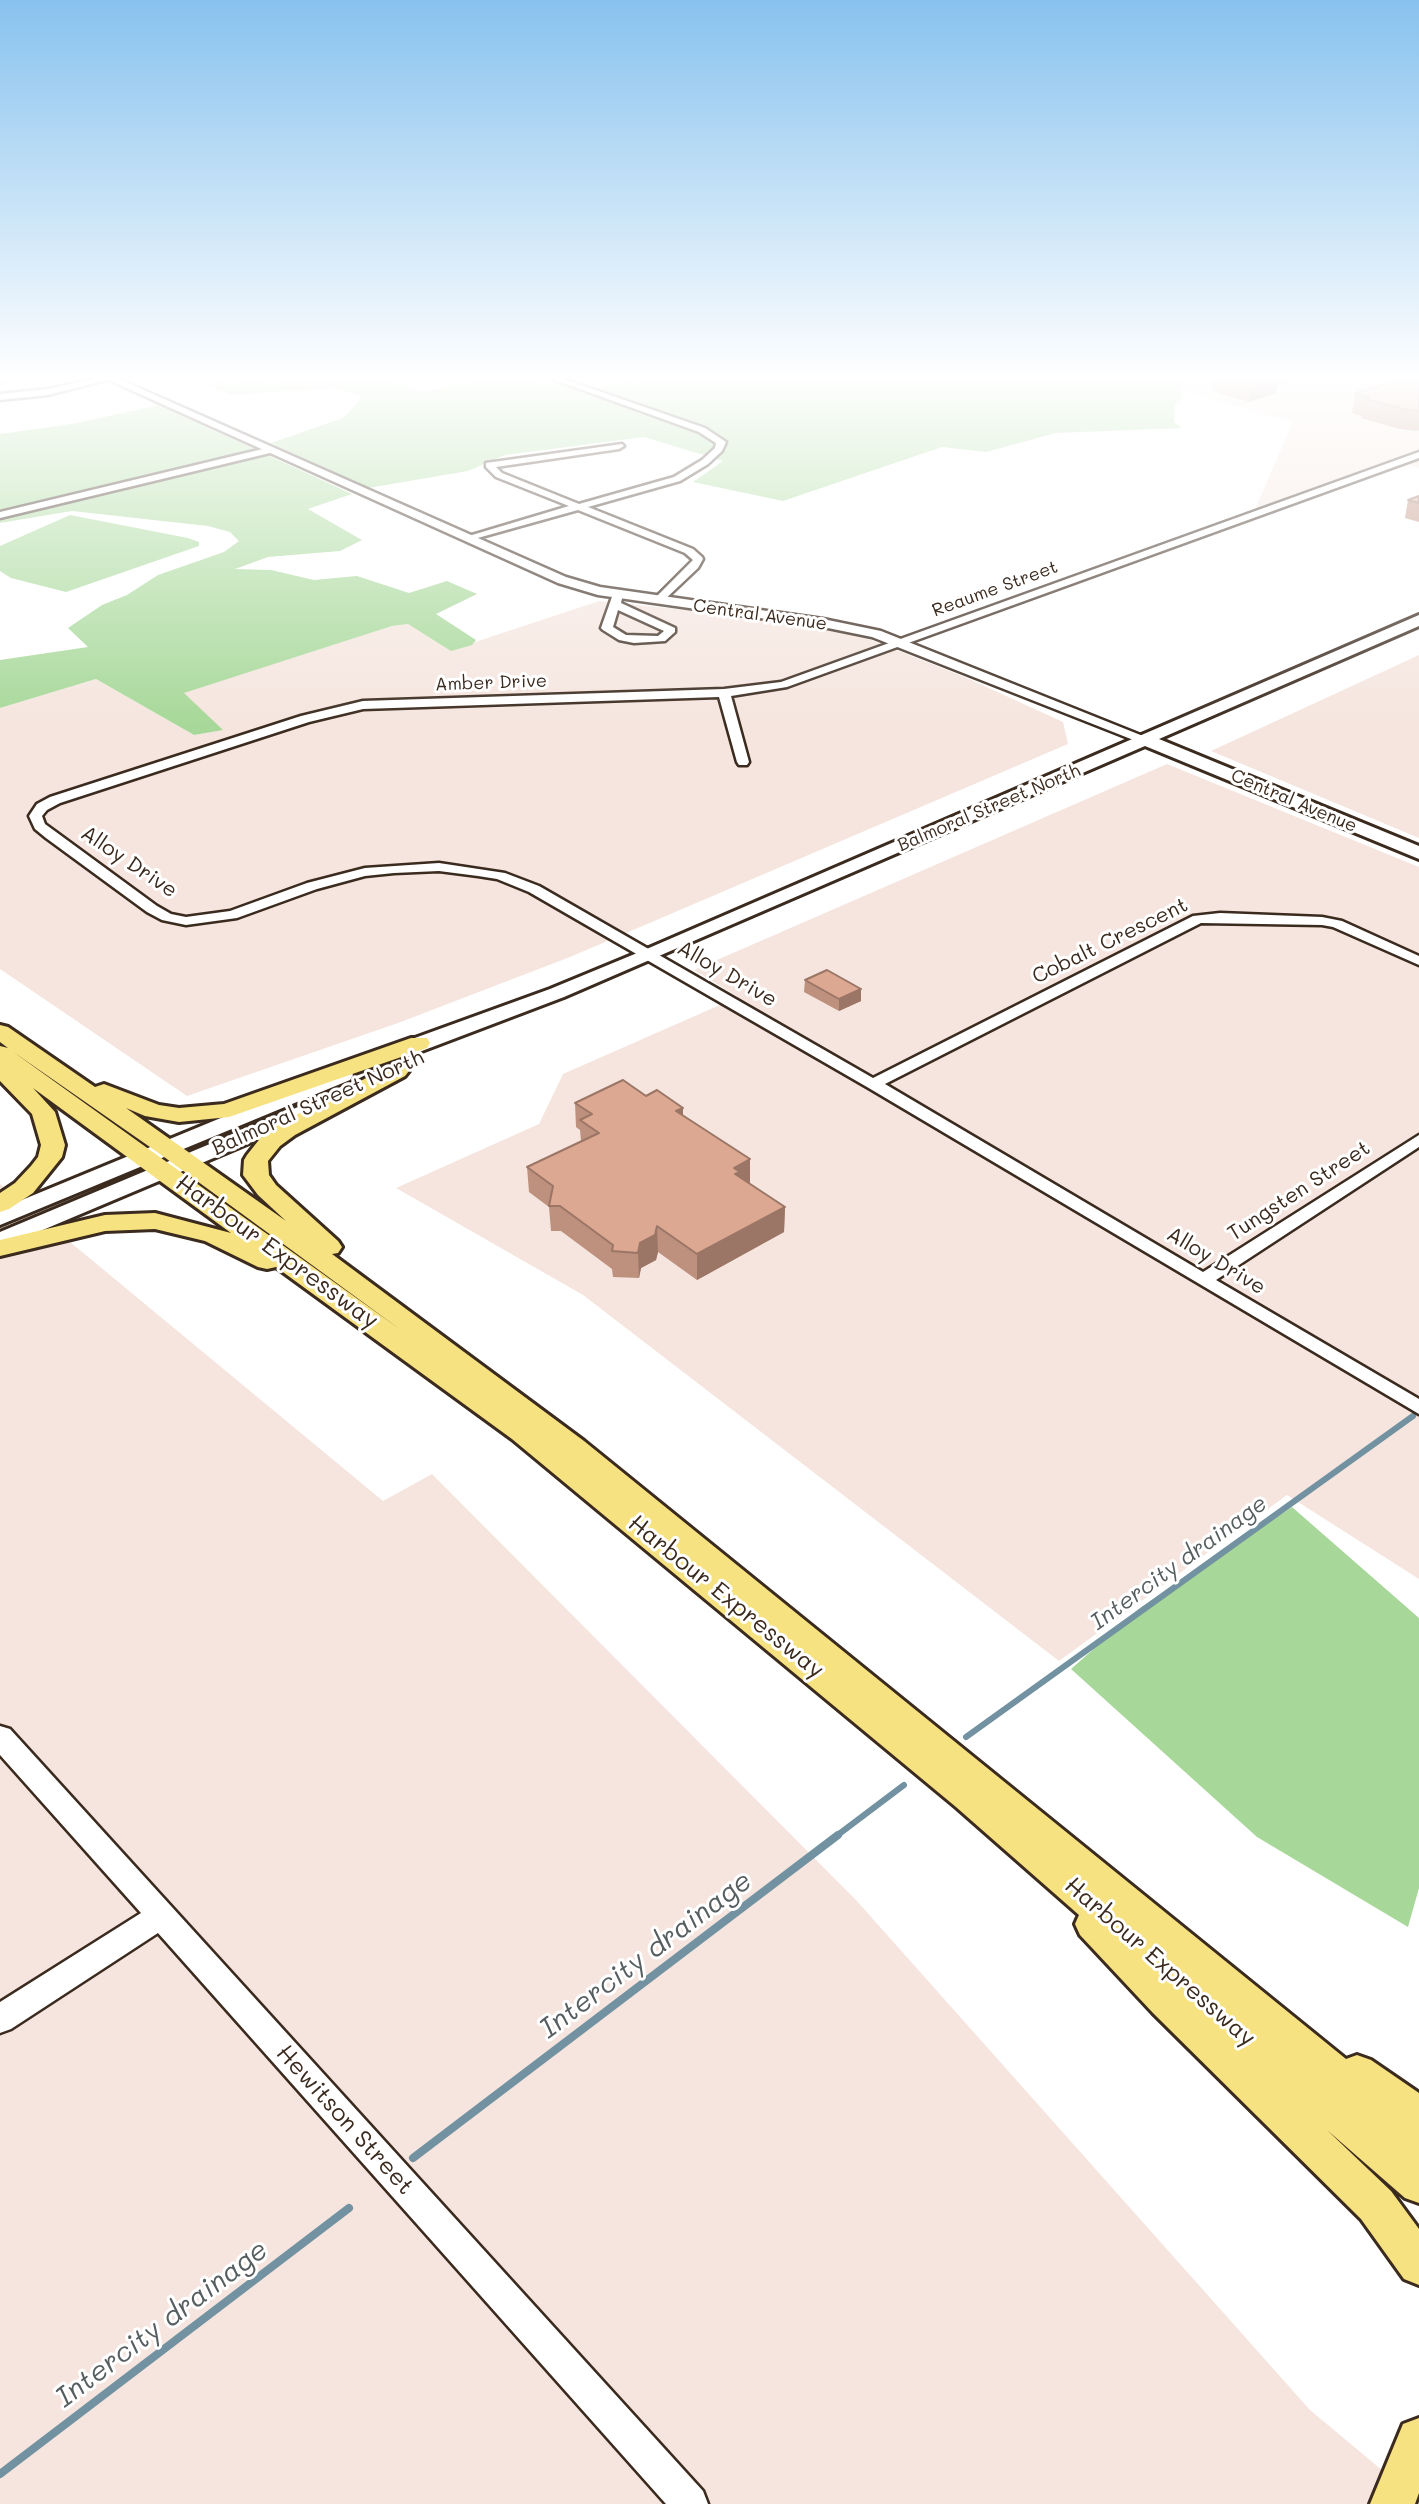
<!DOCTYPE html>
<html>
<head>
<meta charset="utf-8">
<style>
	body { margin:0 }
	canvas { display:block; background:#fff }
</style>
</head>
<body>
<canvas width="1419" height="2504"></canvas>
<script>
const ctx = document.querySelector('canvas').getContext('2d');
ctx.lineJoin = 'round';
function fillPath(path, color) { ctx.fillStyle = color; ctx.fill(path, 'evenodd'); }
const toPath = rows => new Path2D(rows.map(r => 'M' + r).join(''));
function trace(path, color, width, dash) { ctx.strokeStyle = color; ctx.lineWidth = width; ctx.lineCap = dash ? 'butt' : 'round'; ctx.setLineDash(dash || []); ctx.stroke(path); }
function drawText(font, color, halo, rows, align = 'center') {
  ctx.font = font + ' Mali,sans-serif'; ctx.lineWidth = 6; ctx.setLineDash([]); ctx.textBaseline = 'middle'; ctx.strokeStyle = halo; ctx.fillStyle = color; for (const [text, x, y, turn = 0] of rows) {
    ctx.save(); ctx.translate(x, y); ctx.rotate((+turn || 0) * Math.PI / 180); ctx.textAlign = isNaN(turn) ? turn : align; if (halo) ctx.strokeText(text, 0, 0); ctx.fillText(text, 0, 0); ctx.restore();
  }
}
fillPath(toPath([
	[1141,376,1419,376,1419,468,1403,463,1252,516,1293,422,1176,389],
	[599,601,687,610,856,634,967,678,1063,722,1068,744,570,957,398,1023,187,1096,0,969,0,708,96,679,194,735,222,730,183,693,392,626,408,624,451,650],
	[1419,655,1419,838,1211,751],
	[1167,764,1419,867,1419,1579,1287,1495,1059,1661,583,1295,396,1188,539,1124,563,1074,738,997,694,970],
	[0,1184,383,1501,432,1474,856,1900,1310,2410,1419,2501,1419,2504,0,2504]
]), '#f5e5de');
fillPath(toPath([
	[320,376,396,376,392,381,423,392,502,376,540,376,586,392,633,378,628,376,1252,376,1246,380,1207,378,1186,382,1179,386,1183,398,1175,405,1174,422,1182,428,1056,433,986,452,942,447,783,501,693,482,723,461,644,437,505,455,468,471,368,488,271,443,343,418,362,397,336,388,232,395,199,382],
	[159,405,352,494,308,509,362,540,340,551,268,557,235,569,271,570,314,580,357,576,409,593,447,581,477,594,436,614,476,640,472,645,451,651,408,624,392,626,184,693,223,730,194,735,96,679,0,708,0,660,88,647,68,628,102,605,127,595,158,575,224,552,239,541,230,532,208,526,72,511,0,523,0,434,72,424],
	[70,515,188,538,199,542,199,546,66,592,11,578,0,571,0,546],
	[1292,1507,1419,1618,1419,1888,1408,1927,1257,1837,1071,1669,1140,1608]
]), '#a7d899');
trace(toPath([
	[0,384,19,376]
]), '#7292a1', 2.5);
trace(toPath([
	[966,1737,1413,1416],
	[835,1837,904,1785]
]), '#7292a1', 6);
trace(toPath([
	[413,2158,838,1835],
	[0,2474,349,2208]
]), '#7292a1', 8);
const minor = toPath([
	[109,376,122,376,48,395,0,400,0,394,48,389,109,376],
	[544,376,555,376,705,428,726,442,722,451,708,464,680,481,588,507,693,549,702,557,703,559,698,568,662,602,653,600,693,560,685,553,578,510,467,541,462,538,569,506,496,477,486,467,486,463,622,444,624,446,619,449,496,467,502,473,579,504,674,477,702,460,715,448,716,443,699,432,544,376],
	[271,447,274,448,274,452,0,518,0,512,271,447],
	[1419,452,1419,458,787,687,731,696,749,762,747,765,739,765,737,762,719,697,363,709,309,722,60,803,47,810,42,816,45,824,56,832,157,906,171,914,186,917,230,911,307,883,365,868,439,863,505,873,539,886,873,1078,1193,916,1220,913,1322,917,1342,921,1419,956,1419,965,1333,927,1322,925,1201,923,885,1084,1203,1272,1419,1135,1419,1147,1216,1280,1419,1399,1419,1414,867,1087,529,892,497,879,478,876,439,871,394,873,365,876,317,889,237,918,186,925,162,920,147,912,46,838,35,829,29,816,37,804,50,797,301,716,363,701,724,689,781,682,1419,452],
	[618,591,623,594,621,603,675,628,675,632,665,641,634,643,619,640,603,630,601,628,613,594,618,591],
	[618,610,664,631,658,636,626,635,613,627,618,610]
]);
const tertiary = toPath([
	[100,376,112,376,566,577,600,587,823,619,881,631,1153,740,1146,744,1141,743,872,637,823,627,598,595,558,583,100,376],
	[0,1726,10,1729,703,2491,708,2504,666,2504,158,1933,11,2029,0,2033,0,2002,141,1913,0,1755,0,1726]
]);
const secondary = toPath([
	[1419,615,1419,626,1159,739,1419,846,1419,859,1145,746,564,997,406,1057,390,1057,387,1052,390,1047,550,989,642,951,1419,615],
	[342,1068,350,1070,353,1075,350,1080,0,1225,0,1209,342,1068],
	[329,1094,337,1096,340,1101,337,1106,0,1248,0,1232,329,1094]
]);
const primary = toPath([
	[0,1025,8,1027,95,1087,104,1084,159,1105,179,1108,224,1104,411,1038,427,1038,430,1043,427,1048,229,1117,179,1122,145,1116,126,1108,286,1221,258,1195,243,1175,244,1160,247,1155,262,1136,277,1125,389,1066,405,1066,409,1071,405,1076,295,1135,280,1146,268,1161,269,1175,276,1185,338,1241,342,1247,338,1253,332,1254,584,1441,1346,2059,1357,2055,1371,2060,1419,2093,1419,2203,1405,2198,1327,2130,1391,2191,1419,2229,1419,2285,1404,2279,1361,2219,1153,2013,1080,1935,1075,1924,1079,1915,956,1807,512,1439,276,1267,267,1269,258,1267,205,1241,155,1229,105,1231,0,1256,0,1240,105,1215,155,1213,231,1233,33,1088,55,1112,65,1145,62,1157,33,1193,9,1209,0,1212,0,1193,15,1183,31,1166,38,1157,41,1145,32,1114,0,1081,0,1046,8,1048,0,1042,0,1025],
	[12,1051,160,1154,401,1330,12,1051],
	[1419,2418,1419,2493,1415,2504,1370,2504,1403,2424,1419,2418]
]);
trace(minor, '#3b2a1e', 5);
trace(tertiary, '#3b2a1e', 5);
trace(secondary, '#3b2a1e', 6);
trace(primary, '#3b2a1e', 6);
fillPath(minor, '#fff');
fillPath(tertiary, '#fff');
fillPath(secondary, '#fff');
fillPath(primary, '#f7e281');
fillPath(toPath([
	[1267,376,1288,376,1287,382,1277,385,1276,393,1249,402,1212,391,1214,379,1268,378],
	[1419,376,1419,430,1417,431,1400,429,1361,418,1362,416,1352,413,1355,393],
	[1419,496,1419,522,1405,518,1408,500],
	[805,980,861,1001,839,1011,804,992],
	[646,1096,683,1116,750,1184,785,1207,784,1232,697,1280,658,1252,656,1260,641,1268,639,1278,613,1277,612,1269,561,1231,551,1231,549,1207,529,1192,527,1167,581,1141,580,1130,576,1127,575,1103]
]), '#be907e');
fillPath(toPath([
	[1275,376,1288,376,1287,382,1277,385,1276,393,1249,402,1251,389,1274,382],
	[861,989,861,1001,839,1011,839,999],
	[683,1108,683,1132,676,1111],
	[750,1159,750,1184,735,1199,734,1168],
	[785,1207,784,1232,697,1280,697,1254],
	[657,1226,658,1252,656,1260,641,1268,639,1278,638,1253,640,1243]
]), '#9b7666');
const building = toPath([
	[1223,376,1259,376,1278,381,1251,389,1214,379,1223,376],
	[1414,376,1419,376,1419,411,1404,409,1365,399,1369,397,1355,393,1414,376],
	[1419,496,1419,503,1408,500,1419,496],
	[827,970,861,989,839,999,805,980,827,970],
	[623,1080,646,1096,657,1090,683,1108,676,1111,750,1159,734,1168,740,1172,735,1174,785,1207,697,1254,657,1226,655,1235,640,1243,638,1253,612,1251,613,1245,560,1206,549,1206,553,1186,527,1167,599,1133,580,1120,592,1114,575,1103,623,1080]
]);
fillPath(building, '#dda892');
trace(building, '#9b7666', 2);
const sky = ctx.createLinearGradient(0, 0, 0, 726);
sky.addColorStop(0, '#87c2ee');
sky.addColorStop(0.52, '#fff');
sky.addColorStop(1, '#ffffff00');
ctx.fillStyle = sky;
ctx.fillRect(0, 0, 1419, 726);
drawText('18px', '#3b2a1e', '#fff', [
	["Reaume Street",995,589,-20],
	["Central Avenue",760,615,8],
	["Amber Drive",491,683,-2],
	["Central Avenue",1294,801,23],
	["Balmoral Street North",989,808,-23]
]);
drawText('21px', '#3b2a1e', '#fff', [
	["Alloy Drive",129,862,34],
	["Cobalt Crescent",1110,941,-26],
	["Alloy Drive",727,974,30],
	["Balmoral Street North",318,1103,-24],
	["Tungsten Street",1299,1191,-33],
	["Alloy Drive",1216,1261,31]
]);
drawText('italic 23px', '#565e5f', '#fff', [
	["Intercity drainage",1179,1563,-36]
]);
drawText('24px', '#3b2a1e', '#fff', [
	["Harbour Expressway",277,1252,36],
	["Harbour Expressway",726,1597,39],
	["Harbour Expressway",1160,1962,41],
	["Hewitson Street",345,2120,48]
]);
drawText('italic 28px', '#565e5f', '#fff', [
	["Intercity drainage",646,1955,-37],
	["Intercity drainage",162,2324,-37]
]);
</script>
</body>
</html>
